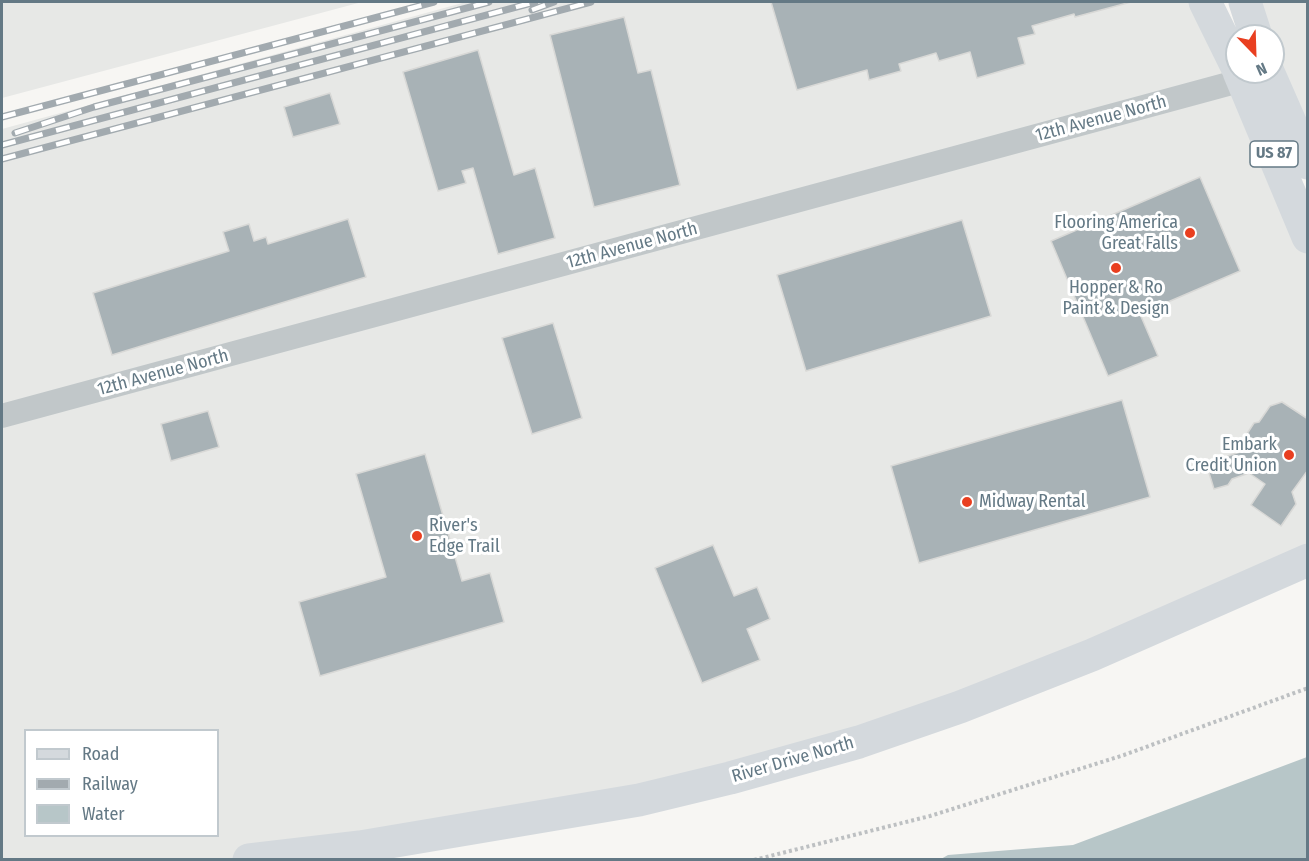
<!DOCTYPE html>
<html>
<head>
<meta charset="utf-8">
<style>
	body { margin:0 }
	#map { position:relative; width:1309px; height:861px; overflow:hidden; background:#f7f6f3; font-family:"Fira Sans Condensed",sans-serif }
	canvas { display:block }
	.frame { position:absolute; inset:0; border:3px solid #647985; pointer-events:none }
	.legend { position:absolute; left:24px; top:729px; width:195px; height:108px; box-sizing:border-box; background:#fff; border:2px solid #c1c9ce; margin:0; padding:8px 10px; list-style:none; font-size:18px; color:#647985 }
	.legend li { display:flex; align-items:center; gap:12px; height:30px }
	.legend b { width:30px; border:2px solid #c1c9ce }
	.north { position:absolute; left:1225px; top:24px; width:60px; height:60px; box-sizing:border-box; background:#fff; border:2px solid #c1c9ce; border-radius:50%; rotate:157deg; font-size:16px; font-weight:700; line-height:24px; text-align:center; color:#647985 }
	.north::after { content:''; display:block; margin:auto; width:21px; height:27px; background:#e93f20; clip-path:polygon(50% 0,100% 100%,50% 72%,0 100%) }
</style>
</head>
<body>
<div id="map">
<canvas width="1309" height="861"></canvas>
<div class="frame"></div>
<ul class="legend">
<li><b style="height:8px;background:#d4d9dd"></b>Road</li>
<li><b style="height:8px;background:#a2aaaf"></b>Railway</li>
<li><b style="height:16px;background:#b7c6c8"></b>Water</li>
</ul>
<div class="north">N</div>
</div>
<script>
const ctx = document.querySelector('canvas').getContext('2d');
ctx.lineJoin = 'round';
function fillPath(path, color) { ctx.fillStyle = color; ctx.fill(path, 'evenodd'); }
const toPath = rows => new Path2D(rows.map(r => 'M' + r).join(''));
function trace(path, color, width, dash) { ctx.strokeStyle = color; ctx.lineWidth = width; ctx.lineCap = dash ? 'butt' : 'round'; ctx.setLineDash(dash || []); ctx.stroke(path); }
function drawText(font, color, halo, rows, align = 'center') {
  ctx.font = font + ' "Fira Sans Condensed",sans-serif'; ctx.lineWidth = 6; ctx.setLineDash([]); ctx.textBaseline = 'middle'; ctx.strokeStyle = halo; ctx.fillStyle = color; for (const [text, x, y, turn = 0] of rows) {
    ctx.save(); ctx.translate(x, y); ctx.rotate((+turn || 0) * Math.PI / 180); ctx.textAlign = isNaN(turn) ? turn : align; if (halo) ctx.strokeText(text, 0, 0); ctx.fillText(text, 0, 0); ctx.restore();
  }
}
fillPath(toPath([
	[2,2,362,2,2,98],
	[466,2,1205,2,1307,237,1307,560,859,742,245,859,2,860,2,129],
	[26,730,218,730,218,836,26,836],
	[1245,2,1307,2,1307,163,1273,72,1273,36,1256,36]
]), '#e7e8e6');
fillPath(toPath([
	[1307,757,1307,859,941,859,948,855,1073,845]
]), '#b7c6c8');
const building = toPath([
	[771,2,1131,2,1075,17,1074,14,1032,26,1035,34,1018,38,1025,64,977,78,970,52,939,61,936,53,899,64,901,71,869,80,867,70,797,90,771,2],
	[624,17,638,73,651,70,680,185,594,207,550,35,624,17],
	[478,50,514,175,535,168,555,238,498,254,473,168,462,171,466,183,438,191,403,72,478,50],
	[330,93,340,124,293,137,284,107,330,93],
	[1200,177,1240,271,1140,314,1158,356,1108,376,1051,241,1200,177],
	[348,219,366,277,112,355,93,293,229,251,223,232,249,224,254,241,266,237,268,244,348,219],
	[962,220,991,316,806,371,777,275,962,220],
	[553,323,582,418,532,434,502,338,553,323],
	[1122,400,1150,497,919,563,891,466,1122,400],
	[1282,402,1308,419,1308,470,1292,492,1296,504,1281,526,1251,505,1265,484,1249,473,1232,479,1228,485,1214,489,1206,463,1246,450,1243,440,1254,423,1259,422,1270,406,1282,402],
	[208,411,219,447,171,461,161,424,208,411],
	[425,454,462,581,490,573,504,622,320,676,299,602,386,577,356,474,425,454],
	[713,545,734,596,757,587,770,619,747,629,760,660,702,683,655,568,713,545]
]);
fillPath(building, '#a8b2b6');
trace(building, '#d8d8d6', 1.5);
trace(toPath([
	[754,860,930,816,1124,755,1308,688]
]), '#bdc0c2', 4, [3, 3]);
trace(toPath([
	[2,416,1243,80,1256,74]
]), '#c1c7c9', 24);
trace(toPath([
	[1205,2,1237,67],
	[1245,2,1256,36],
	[1239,72,1308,237],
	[1268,72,1308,163],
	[249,860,360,847,639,800,730,778,859,742,960,707,1092,655,1308,560]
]), '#d4d9dd', 33);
const rail = toPath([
	[532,10,554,2],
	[2,117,434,2],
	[15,133,94,107,489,2],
	[2,145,535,2],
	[2,159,591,2]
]);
trace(rail, '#a2aaaf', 7);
trace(rail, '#fff', 4.5, [14]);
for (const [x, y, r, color] of [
	[1190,233,6,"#e93f20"],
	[1116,268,6,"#e93f20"],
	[1289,455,6,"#e93f20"],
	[967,502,6,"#e93f20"],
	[417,536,6,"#e93f20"]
]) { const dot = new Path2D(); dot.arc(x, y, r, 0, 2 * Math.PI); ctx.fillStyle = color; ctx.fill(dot); trace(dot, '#fff', 2); }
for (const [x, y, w] of [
	[1274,154,48]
]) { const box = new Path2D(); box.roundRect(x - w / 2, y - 13, w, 26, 4.5); ctx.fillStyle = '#fff'; ctx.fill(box); trace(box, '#647985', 1.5); }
drawText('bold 16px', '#647985', null, [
	["US 87",1274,154]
]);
drawText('18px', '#647985', '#fff', [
	["12th Avenue North",1101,119,-15],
	["12th Avenue North",632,246,-15],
	["12th Avenue North",163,373,-15],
	["River Drive North",793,760,-16]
]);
drawText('18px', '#647985', '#fff', [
	["Flooring America",1178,223],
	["Great Falls",1178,244],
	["Hopper & Ro",1116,288,"center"],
	["Paint & Design",1116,309,"center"],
	["Embark",1277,445],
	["Credit Union",1277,466],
	["Midway Rental",979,502,"left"],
	["River's",429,526,"left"],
	["Edge Trail",429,547,"left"]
], 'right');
</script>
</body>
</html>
